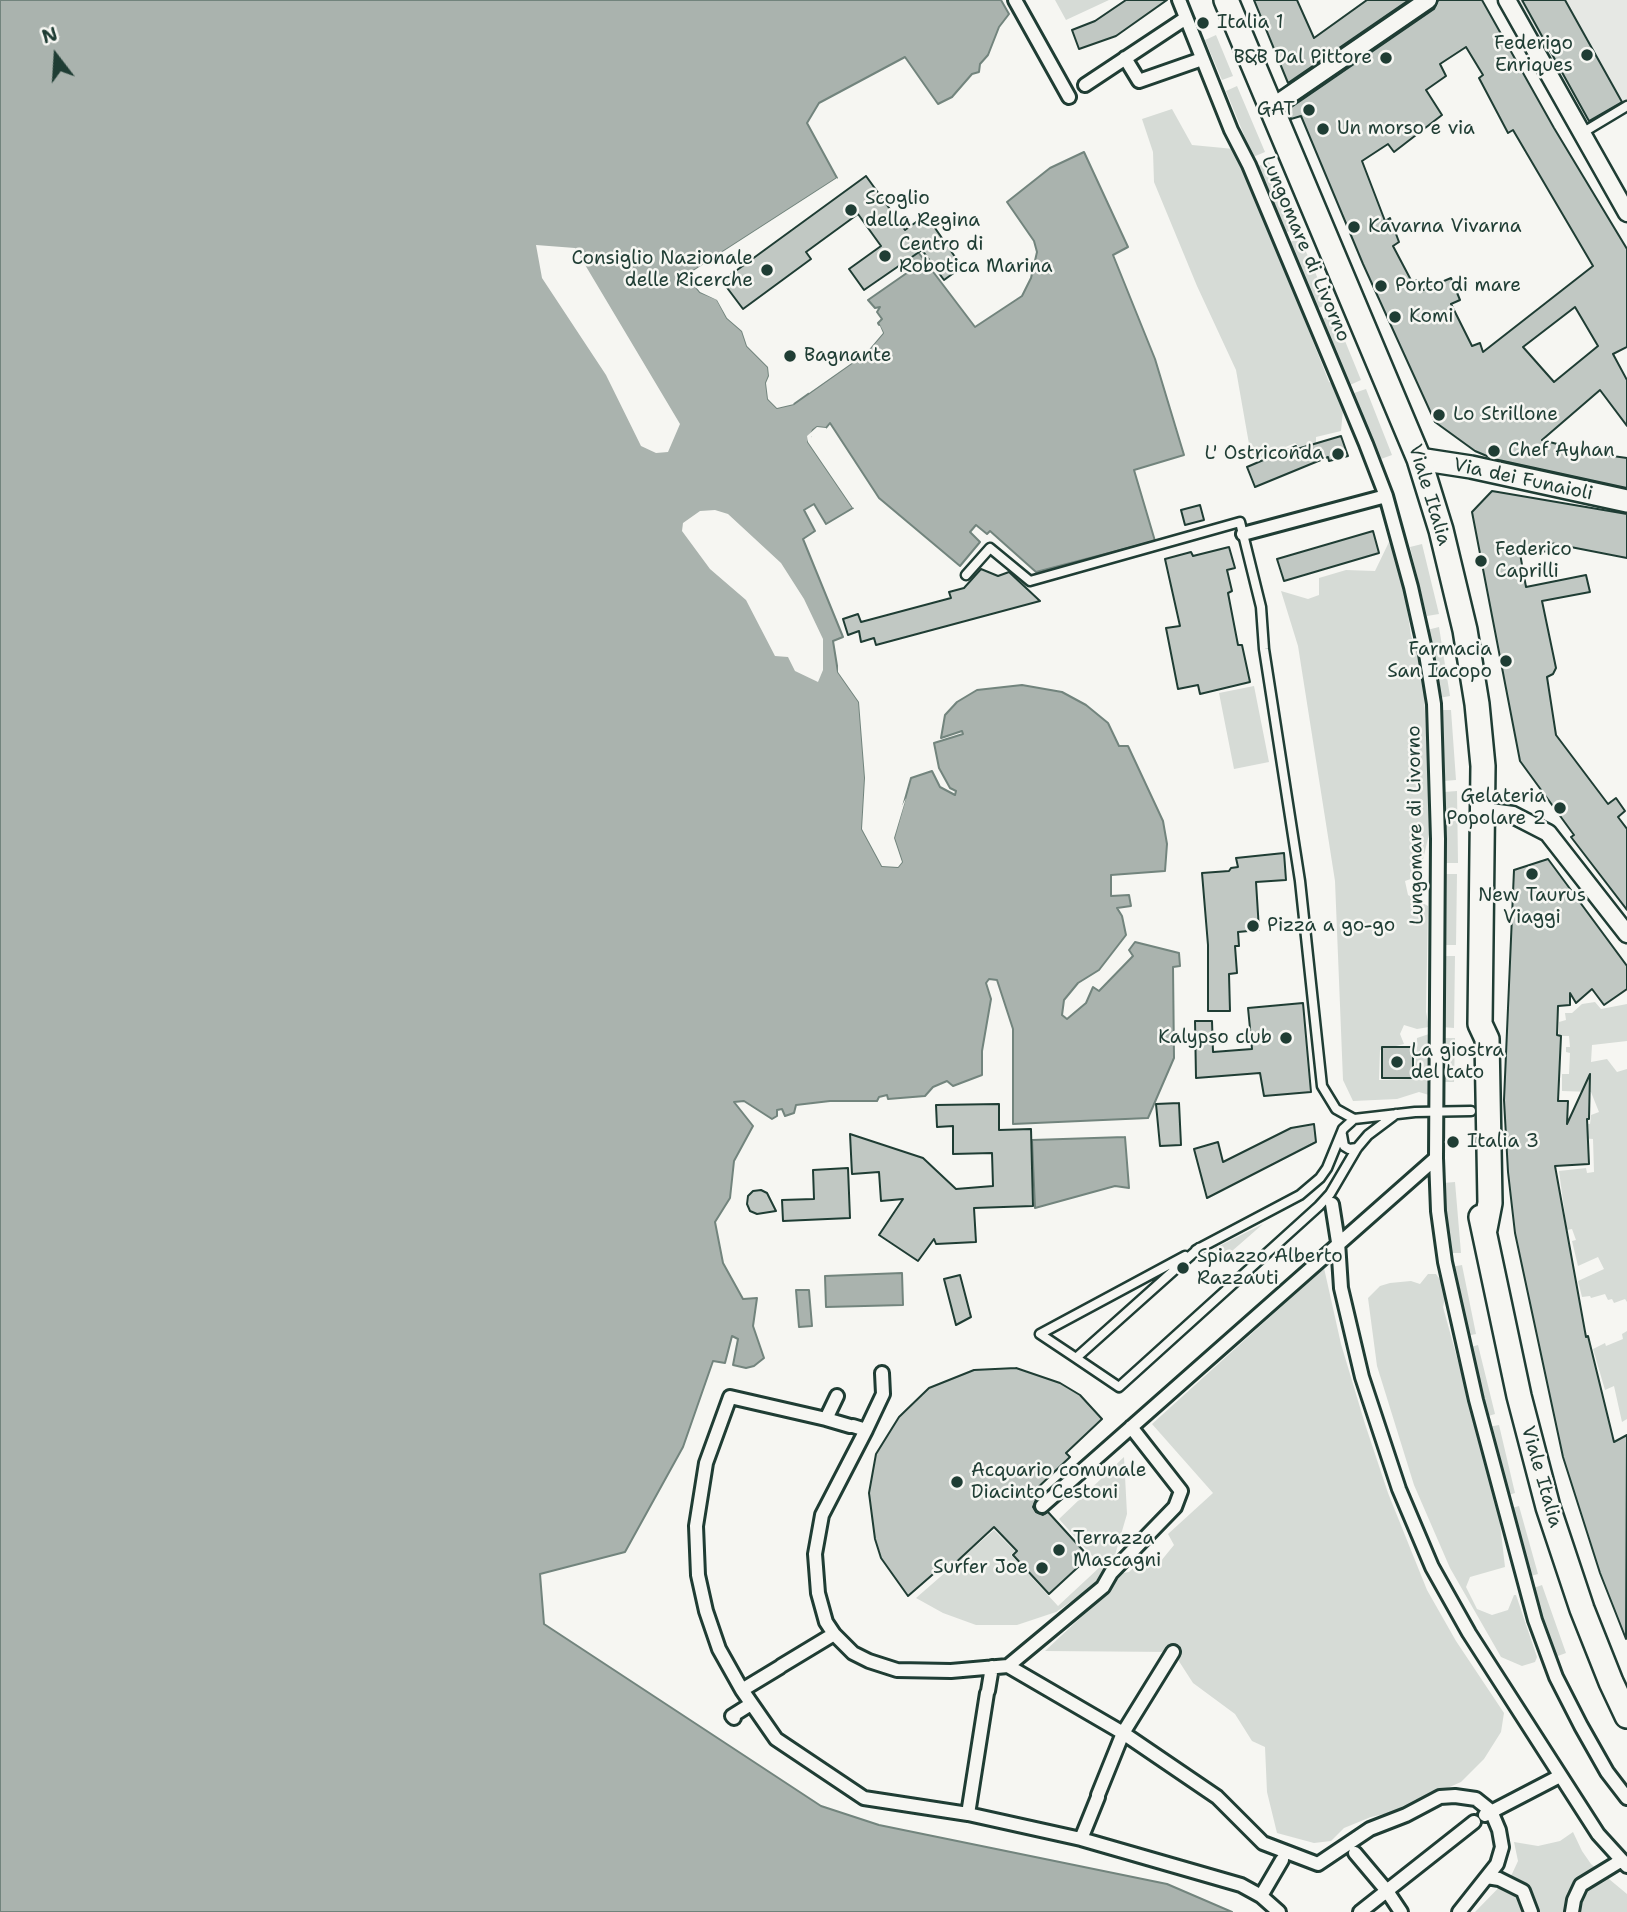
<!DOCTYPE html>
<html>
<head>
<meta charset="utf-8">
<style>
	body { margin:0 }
	#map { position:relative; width:1627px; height:1912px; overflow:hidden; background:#f6f6f2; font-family:"Shantell Sans",sans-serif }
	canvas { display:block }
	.north { position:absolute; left:21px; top:21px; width:70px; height:70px; -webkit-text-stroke:5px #f6f6f2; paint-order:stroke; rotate:343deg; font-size:19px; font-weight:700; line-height:28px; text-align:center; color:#1f3d34 }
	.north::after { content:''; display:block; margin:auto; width:24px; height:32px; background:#1f3d34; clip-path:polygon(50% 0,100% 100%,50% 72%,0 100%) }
</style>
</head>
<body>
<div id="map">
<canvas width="1627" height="1912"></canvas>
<div class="north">N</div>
</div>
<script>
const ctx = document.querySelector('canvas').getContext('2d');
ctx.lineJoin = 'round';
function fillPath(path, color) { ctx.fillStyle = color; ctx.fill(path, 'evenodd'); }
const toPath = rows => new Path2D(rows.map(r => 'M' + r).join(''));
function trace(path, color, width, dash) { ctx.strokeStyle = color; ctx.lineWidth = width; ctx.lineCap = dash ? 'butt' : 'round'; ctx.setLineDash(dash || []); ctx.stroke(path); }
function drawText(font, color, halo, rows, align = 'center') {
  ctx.font = font + ' "Shantell Sans",sans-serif'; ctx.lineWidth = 5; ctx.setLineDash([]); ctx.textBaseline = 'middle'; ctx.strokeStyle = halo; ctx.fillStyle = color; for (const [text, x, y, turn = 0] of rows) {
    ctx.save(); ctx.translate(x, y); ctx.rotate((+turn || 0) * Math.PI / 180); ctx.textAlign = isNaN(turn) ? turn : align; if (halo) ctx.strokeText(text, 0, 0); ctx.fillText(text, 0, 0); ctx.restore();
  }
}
fillPath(toPath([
	[1515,0,1627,0,1627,111,1589,133]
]), '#e6e8e4');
fillPath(toPath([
	[1055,0,1109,0,1066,20],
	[1216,35,1233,76,1222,80,1205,40],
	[1237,86,1265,152,1253,157,1226,91],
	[1172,109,1192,145,1234,149,1275,245,1329,382,1335,385,1343,410,1341,431,1316,437,1316,453,1303,450,1295,443,1252,461,1236,370,1197,286,1154,182,1153,152,1142,119],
	[1269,162,1297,228,1287,232,1258,166],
	[1300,238,1329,304,1318,308,1290,242],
	[1334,314,1361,380,1350,385,1322,319],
	[1366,389,1392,455,1381,459,1354,393],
	[1389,542,1402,577,1411,635,1423,677,1431,826,1419,876,1405,881,1408,895,1428,906,1426,1012,1429,1027,1417,1029,1404,1025,1400,1034,1404,1044,1380,1050,1379,1080,1415,1079,1417,1038,1429,1034,1432,1083,1429,1095,1419,1092,1397,1099,1353,1101,1343,1080,1335,881,1298,646,1281,591,1308,599,1319,595,1319,578,1346,570,1375,571],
	[1422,544,1439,614,1427,616,1410,547],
	[1439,627,1450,696,1439,698,1427,630],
	[1254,686,1269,762,1234,769,1219,693],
	[1439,710,1451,710,1456,780,1444,781],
	[1457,791,1458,863,1445,863,1444,792],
	[1444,874,1457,874,1456,945,1443,945],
	[1443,956,1455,956,1454,1028,1442,1027],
	[1595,1002,1601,1009,1627,1004,1627,1041,1592,1045,1591,1062,1607,1059,1617,1072,1627,1069,1627,1302,1625,1299,1614,1303,1612,1299,1608,1300,1605,1294,1591,1298,1590,1296,1582,1297,1578,1281,1604,1269,1598,1257,1578,1266,1572,1241,1576,1240,1572,1229,1567,1230,1559,1171,1586,1168,1587,1173,1594,1172,1593,1139,1581,1138,1581,1123,1590,1124,1591,1115,1599,1112,1591,1092,1562,1091,1562,1074,1569,1074,1570,1053,1566,1052,1566,1047,1570,1047,1569,1036,1559,1036,1559,1022,1566,1020,1565,1013,1572,1013,1582,1004],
	[1443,1038,1455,1038,1454,1082,1442,1082],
	[1455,1182,1461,1253,1450,1253,1443,1183],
	[1263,1224,1224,1258,1215,1248],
	[1462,1265,1476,1334,1466,1336,1451,1267],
	[1324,1268,1341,1344,1365,1424,1388,1493,1427,1590,1456,1641,1504,1713,1501,1732,1484,1759,1461,1782,1393,1812,1371,1817,1344,1828,1331,1841,1314,1843,1277,1833,1267,1792,1265,1747,1252,1741,1235,1714,1193,1683,1173,1652,1045,1651,1111,1589,1109,1587,1117,1574,1129,1572,1137,1564,1156,1567,1174,1545,1168,1534,1213,1493,1152,1424],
	[1428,1274,1436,1274,1447,1289,1443,1307,1498,1506,1505,1567,1470,1577,1466,1587,1477,1609,1492,1615,1508,1610,1514,1595,1516,1595,1537,1657,1535,1662,1522,1666,1501,1657,1450,1568,1414,1485,1377,1366,1368,1298,1380,1286,1390,1283,1411,1281,1420,1284],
	[1627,1331,1627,1419,1622,1422,1614,1386,1605,1390,1593,1349,1605,1343,1606,1346,1623,1339,1622,1334],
	[1478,1345,1495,1414,1485,1417,1467,1348],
	[1499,1425,1515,1493,1505,1496,1488,1427],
	[1124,1457,1127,1514,1115,1555,1091,1588,1056,1612,1017,1625,976,1625,943,1613,916,1598,994,1530,1015,1551,1011,1555,1058,1606,1101,1566,1059,1519],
	[1519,1506,1538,1574,1527,1577,1508,1509],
	[1542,1585,1566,1653,1555,1657,1531,1589],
	[1573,1832,1582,1851,1591,1864,1627,1894,1627,1912,1475,1912,1512,1874,1518,1861,1514,1842,1538,1846,1560,1841]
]), '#d6dbd6');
const water = toPath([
	[0,0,1001,0,1009,14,999,27,988,55,980,64,979,72,972,74,952,97,938,104,905,57,819,103,807,123,837,178,693,271,691,281,700,292,717,299,727,318,742,331,747,346,768,367,769,376,766,383,768,399,777,408,794,404,866,353,883,333,878,323,882,319,877,312,880,307,875,308,868,300,914,268,906,255,915,248,975,327,1022,296,1031,278,1037,252,1034,241,1007,202,1050,168,1084,152,1128,247,1113,255,1155,359,1184,455,1134,470,1155,541,1036,572,990,531,987,534,976,525,970,532,980,542,960,566,879,498,830,423,826,428,817,427,813,430,808,442,853,508,826,524,814,504,804,510,815,531,803,539,843,637,833,641,838,672,859,702,865,778,862,829,882,866,898,867,902,862,894,838,911,778,932,771,940,787,955,795,956,791,950,788,939,768,934,743,963,734,962,731,941,738,945,715,957,702,977,690,1022,685,1062,692,1086,705,1108,723,1119,746,1128,746,1163,821,1167,844,1165,871,1111,875,1111,896,1129,895,1131,906,1117,908,1122,916,1126,935,1099,970,1078,983,1064,1000,1062,1015,1067,1019,1086,1003,1093,987,1099,991,1133,956,1129,950,1135,942,1179,953,1180,966,1173,967,1174,1058,1148,1118,1013,1124,1013,1029,997,980,989,979,986,983,991,999,982,1051,982,1075,953,1086,947,1081,933,1087,925,1096,888,1099,887,1095,879,1097,877,1101,830,1101,796,1105,794,1113,785,1116,782,1109,777,1110,777,1116,772,1119,744,1101,734,1102,753,1126,734,1161,730,1198,715,1222,723,1263,743,1299,757,1298,753,1326,764,1358,754,1366,746,1368,733,1365,738,1339,732,1336,725,1363,713,1361,683,1447,625,1552,540,1574,544,1624,821,1806,879,1825,1167,1884,1232,1912,0,1912,0,0],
	[1125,1137,1129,1188,1115,1186,1035,1208,1032,1140,1125,1137],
	[902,1273,903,1305,826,1307,825,1276,902,1273],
	[796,1290,809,1290,812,1326,799,1327,796,1290]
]);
fillPath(water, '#aab3ae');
trace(water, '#72847d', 2);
fillPath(toPath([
	[837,178,839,181,696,274,695,280,702,289,720,297,730,316,745,330,750,344,771,365,772,377,770,384,771,397,778,404,791,401,794,404,777,408,768,399,766,383,769,376,768,367,747,346,742,331,727,318,717,300,700,292,691,281,693,271],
	[536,245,575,248,680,424,668,452,656,453,641,446,606,375,542,278],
	[875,325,880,326,883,333,866,353,809,393,806,390,864,351,879,333],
	[817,427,826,428,828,431,818,431,811,437,811,441,856,506,853,508,808,442,807,436],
	[715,510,728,514,781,563,804,599,823,639,823,670,818,682,795,671,788,657,775,656,746,600,710,569,682,531,683,523,700,511],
	[838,665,841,665,841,671,863,701,869,778,866,828,884,863,896,863,898,861,890,838,898,813,906,798,894,838,902,862,898,867,882,866,862,829,865,778,859,702,838,672]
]), '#f6f6f2');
const building = toPath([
	[1126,0,1167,0,1116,36,1079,49,1072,30,1095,21,1126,0],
	[1254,0,1297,0,1314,38,1367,0,1409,0,1288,83,1254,0],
	[1438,0,1482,0,1554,128,1627,249,1627,347,1613,354,1627,380,1627,426,1600,390,1542,440,1591,453,1627,458,1627,488,1494,459,1475,451,1435,422,1363,264,1301,116,1291,119,1287,110,1434,9,1438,0],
	[1466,47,1483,75,1479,78,1508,133,1513,130,1593,266,1483,352,1480,343,1472,346,1451,304,1460,300,1451,278,1423,290,1418,280,1412,282,1393,246,1399,242,1390,218,1385,221,1362,161,1388,144,1394,152,1442,115,1426,90,1446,76,1440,64,1466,47],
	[1575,307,1598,346,1554,382,1523,347,1575,307],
	[1522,0,1565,0,1622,102,1589,121,1522,0],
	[866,176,905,230,926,215,962,267,944,280,922,250,864,290,849,269,881,246,858,214,806,252,811,259,743,309,722,281,866,176],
	[1341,436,1348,456,1329,461,1328,457,1255,487,1247,467,1296,446,1297,449,1341,436],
	[1492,491,1627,514,1627,558,1550,543,1549,552,1519,548,1526,587,1586,575,1590,592,1542,601,1556,668,1553,674,1547,677,1556,735,1608,804,1616,798,1625,811,1618,817,1627,829,1627,910,1571,837,1574,835,1520,761,1472,512,1492,491],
	[1200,505,1204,520,1185,525,1181,510,1200,505],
	[1373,531,1379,553,1284,581,1277,559,1373,531],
	[1229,547,1235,568,1227,570,1232,591,1228,593,1238,645,1242,645,1250,682,1200,694,1198,685,1178,689,1166,628,1180,626,1165,559,1191,552,1193,556,1229,547],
	[981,569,998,576,1009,572,1040,601,876,645,874,638,861,642,859,631,848,635,843,619,858,614,861,622,951,598,949,592,964,588,981,569],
	[1284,853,1286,880,1256,882,1259,930,1238,932,1239,946,1235,946,1237,973,1229,974,1230,1011,1208,1011,1208,945,1202,873,1229,871,1231,868,1238,867,1236,858,1284,853],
	[1548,859,1627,966,1627,989,1604,1005,1592,989,1576,1003,1570,993,1570,1005,1558,1006,1557,1035,1561,1036,1558,1101,1568,1101,1567,1124,1590,1074,1589,1119,1587,1119,1589,1164,1555,1166,1586,1337,1588,1336,1614,1442,1627,1435,1626,1639,1600,1573,1563,1457,1515,1233,1508,1172,1504,1100,1514,870,1548,859],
	[1303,1003,1311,1092,1264,1096,1260,1073,1196,1078,1195,1021,1212,1021,1213,1052,1252,1049,1248,1008,1303,1003],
	[1382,1047,1413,1047,1413,1078,1382,1078,1382,1047],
	[1179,1103,1181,1145,1160,1146,1156,1104,1179,1103],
	[999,1104,999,1130,1031,1129,1033,1206,974,1208,976,1242,936,1244,934,1239,918,1261,879,1235,903,1199,881,1201,879,1172,852,1174,850,1134,923,1158,956,1189,993,1186,992,1153,953,1154,953,1126,937,1127,936,1105,999,1104],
	[1314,1124,1316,1142,1207,1198,1194,1149,1218,1142,1223,1162,1291,1128,1314,1124],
	[848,1168,850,1218,783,1221,782,1200,814,1199,813,1170,848,1168],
	[761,1190,767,1193,776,1211,757,1214,750,1211,747,1204,748,1196,753,1191,761,1190],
	[960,1275,971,1317,956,1325,944,1279,960,1275],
	[1016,1368,1060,1383,1080,1395,1102,1419,1066,1453,1070,1457,1031,1494,1036,1500,1033,1507,1036,1512,1043,1515,1048,1512,1089,1557,1049,1594,1013,1555,1017,1551,994,1527,951,1567,947,1562,908,1596,881,1558,875,1539,869,1493,876,1454,899,1417,929,1388,974,1370,1016,1368]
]);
fillPath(building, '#c1c8c3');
trace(building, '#1f3d34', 2);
const service = toPath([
	[1582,133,1627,106],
	[966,575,990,548,1030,581,1240,522,1261,607,1264,649,1300,881,1322,1086,1336,1109,1354,1119],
	[1342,1135,1344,1146,1349,1149,1357,1148],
	[1199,1248,1076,1358,1119,1387,1319,1206,1330,1194,1357,1148,1368,1135,1396,1114],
	[1196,1250,1300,1195,1320,1178,1327,1168,1343,1129,1354,1119,1415,1112,1471,1111],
	[1076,1358,1040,1334,1185,1256]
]);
const pedestrian = toPath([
	[1015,0,1069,97],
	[1179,0,1231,130,1249,165,1366,444,1386,496,1411,587,1426,654,1434,704,1438,839,1436,1158,1438,1211,1445,1262,1476,1400,1535,1620,1556,1677,1581,1726,1607,1772,1627,1798],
	[1125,58,1139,81,1202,59],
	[1085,85,1186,18],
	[1243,534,1386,496],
	[1332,1204,1338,1242,1341,1288,1362,1377,1399,1489,1432,1567,1469,1633,1598,1834,1627,1866],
	[837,1396,826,1419,730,1397,706,1463,696,1526,698,1575,706,1611,719,1649,742,1690,776,1739,864,1798,968,1814,1081,1839,1241,1885,1261,1896,1279,1912],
	[826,1419,850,1426],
	[853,1426,866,1430,822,1515,815,1554,818,1593,826,1622,834,1634,853,1653,869,1661,897,1670,951,1671,1008,1666,1123,1733,1217,1797,1263,1843,1318,1864,1370,1829,1406,1815,1440,1797,1455,1796,1476,1799,1491,1811,1499,1830,1502,1847,1497,1864,1459,1912],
	[866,1430,883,1394,882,1373],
	[1042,1506,1436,1158],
	[781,1666,834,1634],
	[1008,1666,1103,1587,1111,1573,1175,1507,1181,1491,1131,1427],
	[742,1690,780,1667],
	[988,1691,992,1667],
	[734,1718,732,1716,751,1704],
	[1098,1795,1123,1733,1173,1652],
	[968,1814,987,1693],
	[1485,1815,1560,1776],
	[1081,1839,1098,1797],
	[1355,1853,1387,1891,1401,1912],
	[1487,1877,1499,1879,1523,1891,1531,1912],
	[1261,1896,1282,1860],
	[1360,1912,1474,1822],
	[1572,1912,1574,1900,1581,1885,1622,1860]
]);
const minor = toPath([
	[1507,0,1627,213],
	[1272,107,1428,0],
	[1483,811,1513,815,1548,833,1627,934]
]);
const tertiary = toPath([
	[1419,459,1471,467,1627,501]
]);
const secondary = toPath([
	[1226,0,1419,459,1441,530,1465,630,1477,704,1483,766,1480,1024,1487,1039,1490,1203,1485,1229],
	[1481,1217,1519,1396,1548,1507,1582,1609,1611,1682,1627,1716]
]);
trace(service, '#1f3d34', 13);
trace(pedestrian, '#1f3d34', 18);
trace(minor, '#1f3d34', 21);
trace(tertiary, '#1f3d34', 26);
trace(secondary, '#1f3d34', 28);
trace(service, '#f6f6f2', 8);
trace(pedestrian, '#f6f6f2', 12);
trace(minor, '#f6f6f2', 16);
trace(tertiary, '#f6f6f2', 21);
trace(secondary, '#f6f6f2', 23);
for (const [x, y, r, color] of [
	[1203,23,7,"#1f3d34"],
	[1587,55,7,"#1f3d34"],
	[1386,58,7,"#1f3d34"],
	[1309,110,7,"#1f3d34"],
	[1323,129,7,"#1f3d34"],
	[851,210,7,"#1f3d34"],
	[1354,227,7,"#1f3d34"],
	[885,256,7,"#1f3d34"],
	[767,270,7,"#1f3d34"],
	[1381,286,7,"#1f3d34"],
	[1395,317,7,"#1f3d34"],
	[790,356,7,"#1f3d34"],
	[1439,415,7,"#1f3d34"],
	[1494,451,7,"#1f3d34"],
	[1338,454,7,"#1f3d34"],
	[1481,561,7,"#1f3d34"],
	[1506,661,7,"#1f3d34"],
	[1560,808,7,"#1f3d34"],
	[1532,874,7,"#1f3d34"],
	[1253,926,7,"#1f3d34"],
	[1286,1038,7,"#1f3d34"],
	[1397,1062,7,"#1f3d34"],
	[1453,1142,7,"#1f3d34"],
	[1183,1268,7,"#1f3d34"],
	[957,1482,7,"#1f3d34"],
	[1059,1550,7,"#1f3d34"],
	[1042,1568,7,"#1f3d34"]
]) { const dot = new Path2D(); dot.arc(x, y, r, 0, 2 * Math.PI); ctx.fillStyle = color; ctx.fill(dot); trace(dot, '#f6f6f2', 2.5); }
drawText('19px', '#1f3d34', '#f6f6f2', [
	["Italia 1",1217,23],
	["Federigo",1573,44,"right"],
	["Enriques",1573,66,"right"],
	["B&B Dal Pittore",1372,58,"right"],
	["GAT",1295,110,"right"],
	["Un morso e via",1337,129],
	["Scoglio",865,199],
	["della Regina",865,221],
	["Kavarna Vivarna",1368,227],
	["Centro di",899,245],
	["Robotica Marina",899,267],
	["Consiglio Nazionale",753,259,"right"],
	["delle Ricerche",753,281,"right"],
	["Porto di mare",1395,286],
	["Komi",1409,317],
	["Bagnante",804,356],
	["Lo Strillone",1453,415],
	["Chef Ayhan",1508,451],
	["L' Ostriconda",1324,454,"right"],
	["Federico",1495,550],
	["Caprilli",1495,572],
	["Farmacia",1492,650,"right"],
	["San Iacopo",1492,672,"right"],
	["Gelateria",1546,797,"right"],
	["Popolare 2",1546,819,"right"],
	["New Taurus",1532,896,"center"],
	["Viaggi",1532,918,"center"],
	["Pizza a go-go",1267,926],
	["Kalypso club",1272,1038,"right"],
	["La giostra",1411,1051],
	["del tato",1411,1073],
	["Italia 3",1467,1142],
	["Spiazzo Alberto",1197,1257],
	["Razzauti",1197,1279],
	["Acquario comunale",971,1471],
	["Diacinto Cestoni",971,1493],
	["Terrazza",1073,1539],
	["Mascagni",1073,1561],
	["Surfer Joe",1028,1568,"right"]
], 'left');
drawText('19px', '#1f3d34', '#f6f6f2', [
	["Lungomare di Livorno",1305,249,67],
	["Via dei Funaioli",1523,480,12],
	["Viale Italia",1429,495,73],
	["Lungomare di Livorno",1416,825,-91],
	["Viale Italia",1541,1477,74]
]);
</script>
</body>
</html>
